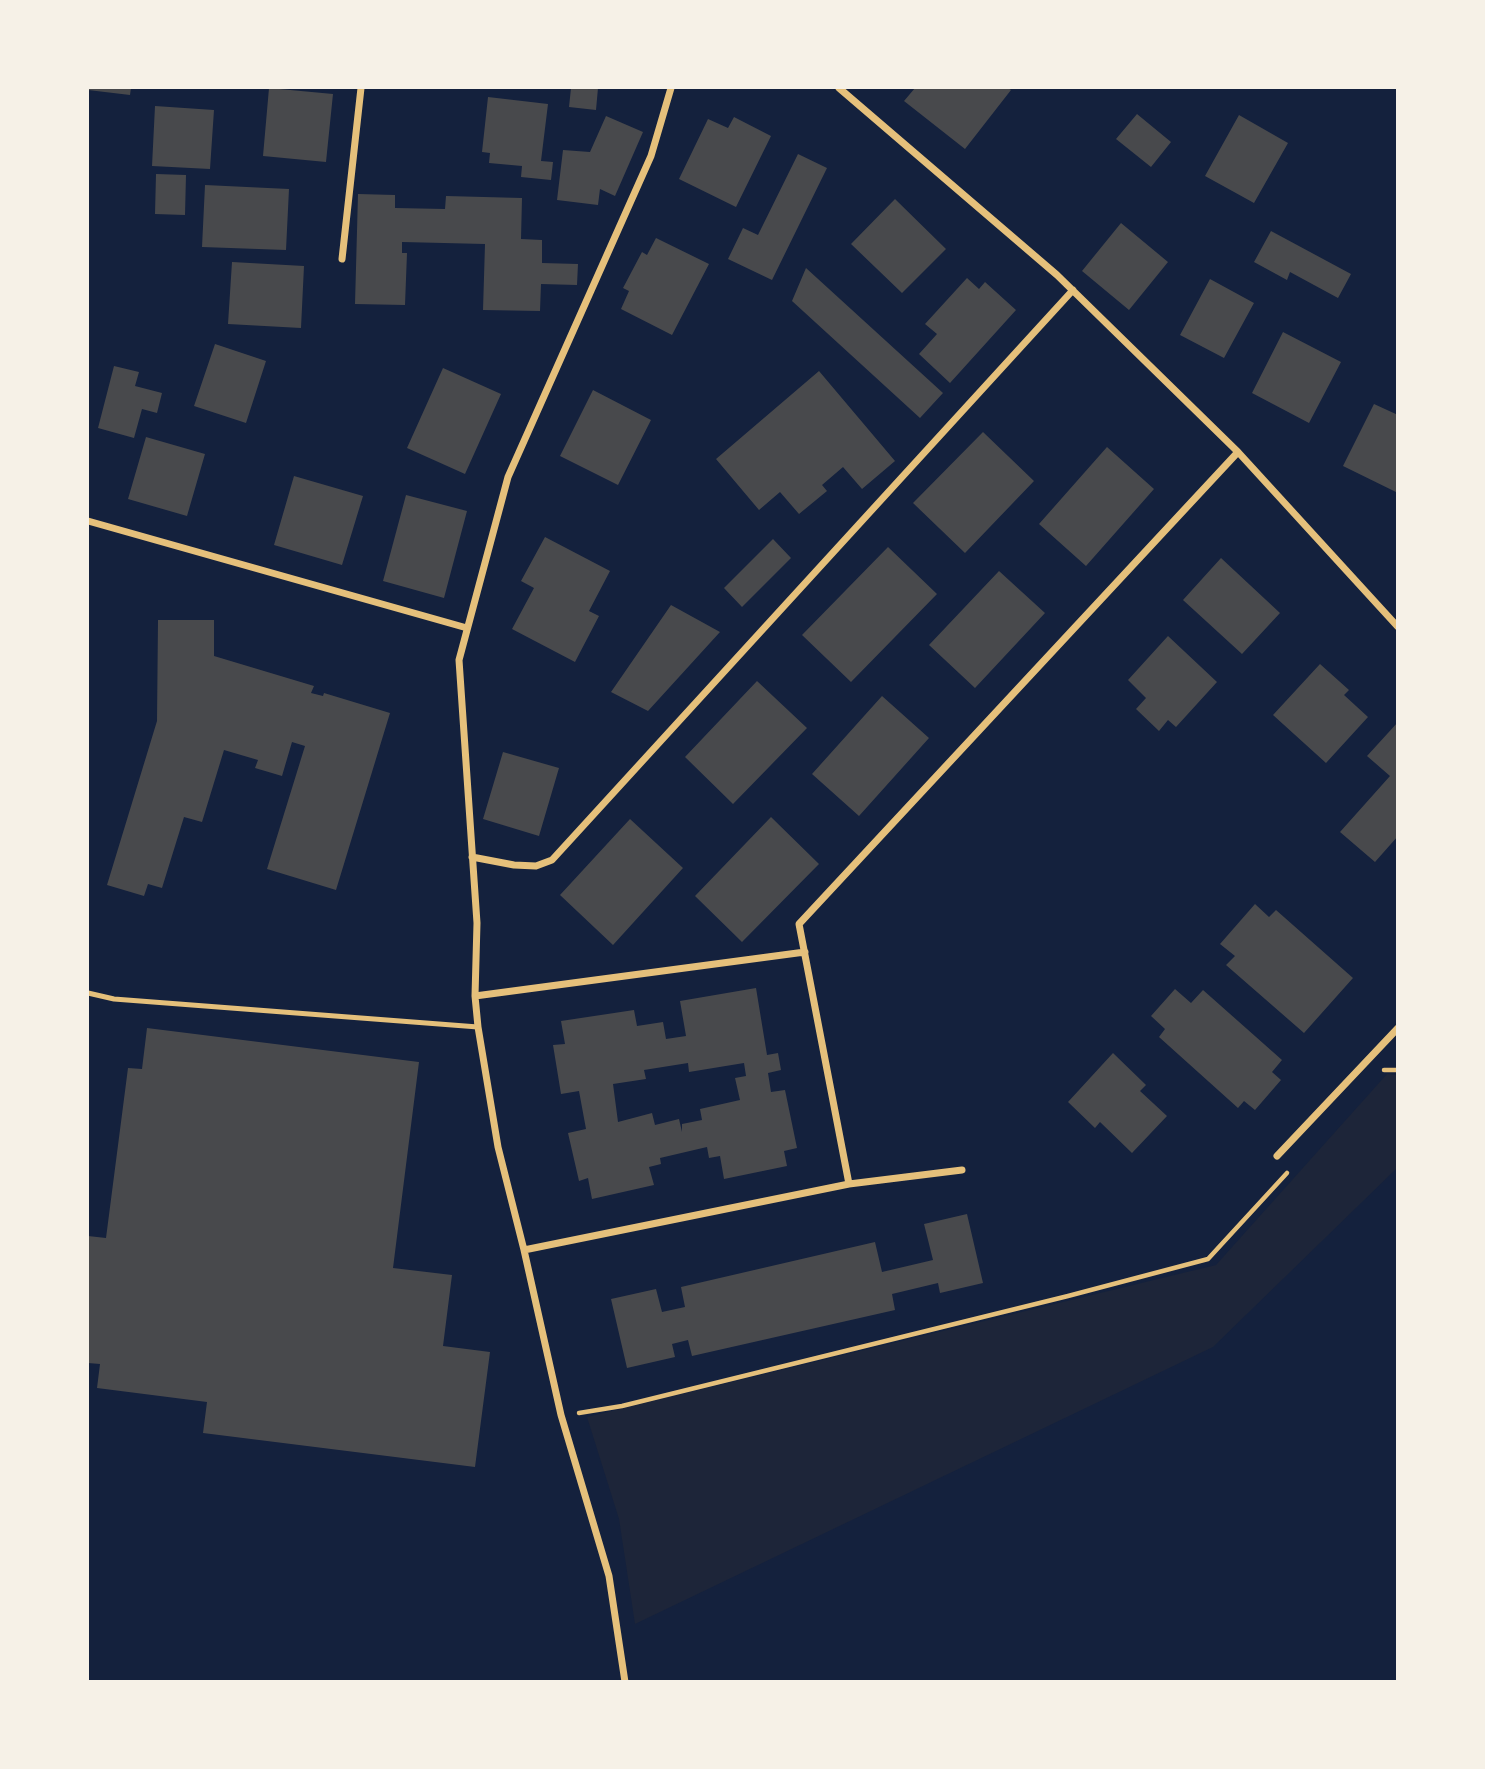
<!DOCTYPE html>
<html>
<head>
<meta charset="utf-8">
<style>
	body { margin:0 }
	#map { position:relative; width:1485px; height:1769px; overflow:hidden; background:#14213d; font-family:Montserrat,sans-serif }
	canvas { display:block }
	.frame { position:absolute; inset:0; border:89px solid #f6f1e7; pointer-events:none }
</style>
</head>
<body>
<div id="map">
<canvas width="1485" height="1769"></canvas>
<div class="frame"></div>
</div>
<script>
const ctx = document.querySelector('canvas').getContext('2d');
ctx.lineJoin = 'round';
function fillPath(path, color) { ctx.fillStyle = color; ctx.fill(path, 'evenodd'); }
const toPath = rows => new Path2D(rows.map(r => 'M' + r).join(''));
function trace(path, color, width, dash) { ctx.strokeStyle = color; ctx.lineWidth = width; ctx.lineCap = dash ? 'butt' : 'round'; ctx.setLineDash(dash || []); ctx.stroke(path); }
fillPath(toPath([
	[1387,1074,1397,1075,1397,1168,1213,1347,635,1624,619,1519,587,1417,1216,1265]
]), '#1d2539');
fillPath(toPath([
	[88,88,131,88,130,95,88,90],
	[269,88,333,94,326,162,263,156],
	[571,88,598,88,596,110,569,107],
	[915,88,1008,88,1011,90,965,149,904,101],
	[488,97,548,104,541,161,553,162,551,180,521,177,522,166,489,163,490,153,482,152],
	[155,106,214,110,210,169,152,166],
	[1137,114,1171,142,1151,167,1116,139],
	[1239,115,1288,143,1254,203,1205,176],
	[606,116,643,132,615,196,600,189,598,205,557,200,563,150,590,152],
	[734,117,771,136,736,207,679,179,708,119,728,128],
	[798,154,827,168,772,280,728,259,743,228,758,235],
	[156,174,186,175,185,215,155,214],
	[205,185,289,189,286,250,202,247],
	[358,194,395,195,395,208,445,209,446,196,522,198,521,239,542,240,542,263,578,264,577,285,541,284,540,311,483,310,485,244,402,242,402,253,407,253,405,305,355,304],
	[895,199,946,249,902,293,851,244],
	[1121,223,1168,262,1129,310,1082,271],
	[1271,231,1351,274,1338,298,1290,272,1287,280,1254,262],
	[656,238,709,264,672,335,621,309,629,291,623,288,642,252,647,255],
	[232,262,304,266,301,328,228,324],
	[806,268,943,393,920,418,792,301],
	[967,278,979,289,985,282,1016,310,950,383,919,354,937,334,925,324],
	[1210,279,1254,303,1224,358,1180,335],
	[1283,332,1341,362,1309,423,1252,393],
	[215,344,266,361,246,423,194,406],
	[114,366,139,372,135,386,162,393,157,413,142,409,134,438,98,428],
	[443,368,501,394,465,474,407,448],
	[819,371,895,461,862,489,843,467,822,485,827,491,799,514,780,492,759,510,716,459],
	[593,390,651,420,618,485,560,456],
	[1374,404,1398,415,1398,493,1343,466],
	[983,432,1034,481,965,553,913,503],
	[146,437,205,454,187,516,128,499],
	[1107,447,1154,489,1086,566,1039,524],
	[294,476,363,496,342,565,274,545],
	[406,495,467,511,444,598,383,581],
	[545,537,610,571,589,611,599,616,575,662,512,629,534,588,521,581],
	[773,539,791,558,742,607,724,588],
	[888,547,937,594,851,682,802,635],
	[1221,558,1280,613,1242,654,1183,600],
	[999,571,1045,613,975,688,929,645],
	[671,605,720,632,648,711,611,692],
	[158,620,214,620,214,656,314,686,311,693,323,696,324,693,390,713,336,890,267,869,305,746,292,742,282,776,255,768,258,760,224,750,202,822,184,817,162,888,148,884,144,896,107,885,157,721],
	[1168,636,1217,682,1176,727,1168,720,1159,731,1136,709,1146,698,1128,680],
	[1320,664,1349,690,1344,695,1368,717,1326,763,1273,715],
	[757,681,807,728,733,804,685,757],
	[882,696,929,738,859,816,812,774],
	[1398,722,1398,836,1375,862,1340,832,1390,776,1367,756],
	[503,752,559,768,539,836,483,819],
	[771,817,819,864,742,942,695,896],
	[630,819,683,868,613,945,560,895],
	[1255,904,1269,917,1276,910,1353,978,1304,1033,1226,965,1235,956,1220,944],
	[756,988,767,1055,778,1053,781,1070,768,1073,771,1092,785,1090,797,1148,784,1151,787,1166,724,1179,720,1156,709,1158,707,1147,660,1158,661,1164,649,1167,654,1185,592,1199,588,1178,579,1181,568,1133,586,1129,579,1091,561,1094,553,1045,565,1044,561,1021,634,1010,637,1026,663,1022,666,1039,686,1036,680,1001],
	[688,1063,689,1072,744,1063,746,1076,735,1078,740,1100,700,1109,702,1120,682,1124,682,1132,679,1119,655,1125,652,1113,618,1122,613,1084,646,1079,644,1070],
	[1175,989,1191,1003,1203,990,1282,1060,1272,1072,1281,1080,1255,1110,1244,1101,1238,1108,1159,1037,1165,1029,1151,1016],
	[147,1028,419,1062,393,1268,452,1275,443,1346,490,1352,475,1467,203,1433,207,1402,97,1388,100,1364,88,1363,88,1236,106,1238,128,1068,142,1069],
	[1113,1053,1146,1085,1140,1091,1167,1116,1132,1153,1100,1122,1095,1128,1068,1102],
	[967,1214,983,1283,940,1293,938,1283,892,1294,895,1310,692,1356,688,1340,672,1344,675,1357,627,1368,611,1299,656,1289,662,1312,685,1307,681,1287,875,1242,882,1272,933,1260,924,1224]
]), '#48494c');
trace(toPath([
	[1384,1070,1398,1070],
	[579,1413,622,1406,1068,1296,1208,1259,1287,1173]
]), '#e5c07b', 4.5);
trace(toPath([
	[88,993,114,999,478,1027]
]), '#e5c07b', 5);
trace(toPath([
	[839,88,1057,275,1238,452,1398,627],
	[342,259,361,88],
	[88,521,467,628],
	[472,857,514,865,536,866,552,860,1073,290],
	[475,996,805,952],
	[1277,1156,1398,1028],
	[849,1184,962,1170],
	[524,1250,849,1184,799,924,1238,452],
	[625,1682,609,1576,561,1415,524,1250,498,1147,478,1027,475,996,477,923,459,660,508,477,651,156,671,88]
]), '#e5c07b', 7);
</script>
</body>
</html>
